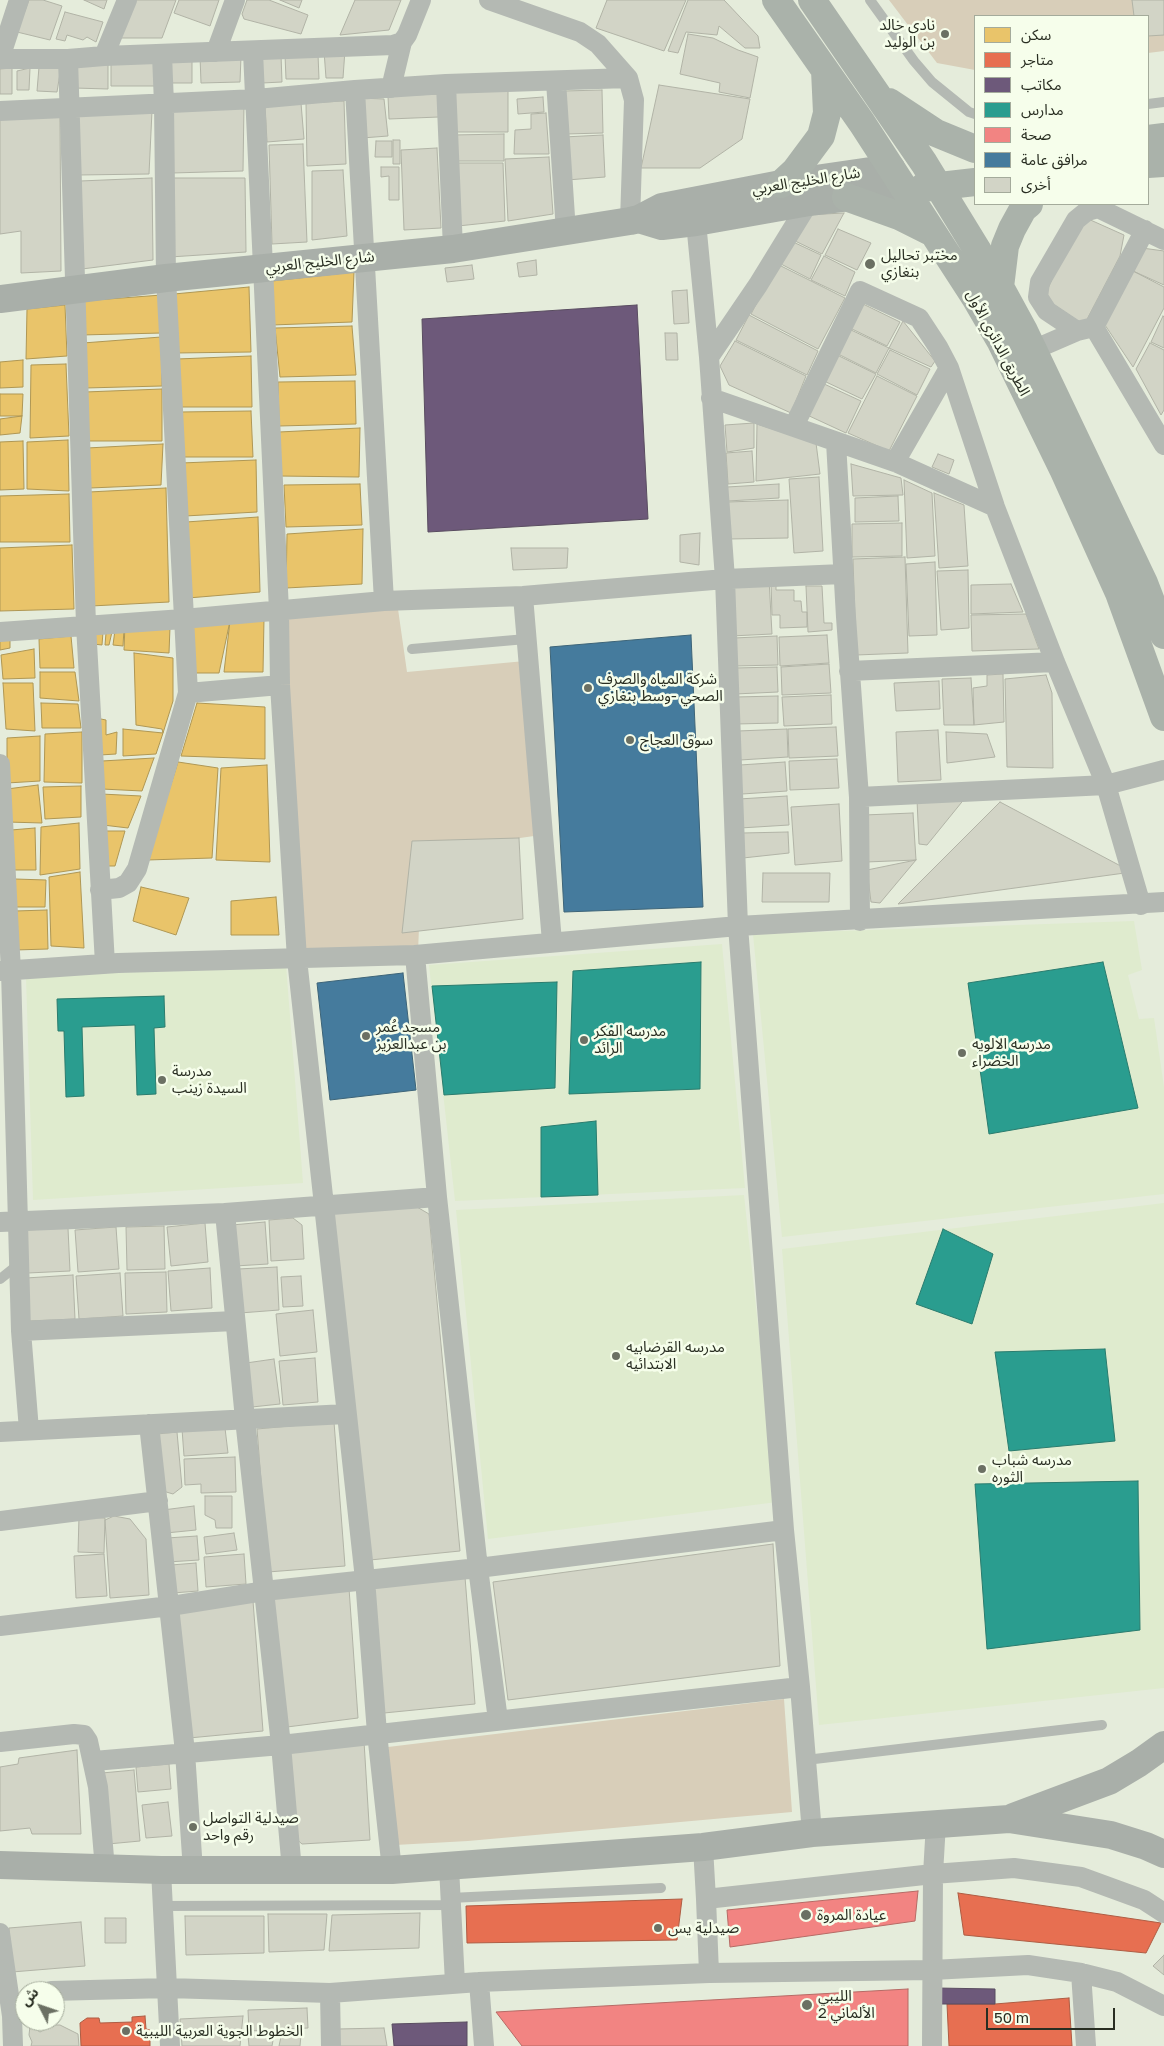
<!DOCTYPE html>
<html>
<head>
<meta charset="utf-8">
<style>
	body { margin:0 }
	#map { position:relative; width:1164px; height:2046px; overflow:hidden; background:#e5ecdb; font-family:"Golos Text","Noto Sans Arabic",sans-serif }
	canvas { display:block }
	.legend { position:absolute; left:974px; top:15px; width:175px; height:190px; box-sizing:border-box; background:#f6feeb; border:1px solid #a4ab9b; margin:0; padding:6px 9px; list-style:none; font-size:15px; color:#292e22 }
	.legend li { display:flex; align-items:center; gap:10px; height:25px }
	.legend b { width:25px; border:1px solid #a4ab9b }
	.north { position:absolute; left:15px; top:1981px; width:50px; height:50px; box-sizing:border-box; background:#f6feeb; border:1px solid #a4ab9b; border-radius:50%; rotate:311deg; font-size:14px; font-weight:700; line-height:20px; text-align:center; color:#292e22 }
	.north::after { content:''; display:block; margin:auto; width:18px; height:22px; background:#6b7063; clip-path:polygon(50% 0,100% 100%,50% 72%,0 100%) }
	.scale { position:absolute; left:986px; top:2008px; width:129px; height:22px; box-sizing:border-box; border:2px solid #292e22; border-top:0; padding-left:6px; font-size:15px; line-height:18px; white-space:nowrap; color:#292e22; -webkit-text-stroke:4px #f6feeb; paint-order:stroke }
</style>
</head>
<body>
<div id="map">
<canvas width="1164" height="2046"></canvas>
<ul class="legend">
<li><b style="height:14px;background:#e9c46a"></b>سكن</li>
<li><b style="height:14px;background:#e76f51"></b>متاجر</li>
<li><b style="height:14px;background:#6d597a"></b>مكاتب</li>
<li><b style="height:14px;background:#2a9d8f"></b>مدارس</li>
<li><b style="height:14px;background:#f28482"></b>صحة</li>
<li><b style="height:14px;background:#457b9d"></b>مرافق عامة</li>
<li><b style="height:14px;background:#d2d4c6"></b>أخرى</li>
</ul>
<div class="north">ش</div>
<div class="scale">50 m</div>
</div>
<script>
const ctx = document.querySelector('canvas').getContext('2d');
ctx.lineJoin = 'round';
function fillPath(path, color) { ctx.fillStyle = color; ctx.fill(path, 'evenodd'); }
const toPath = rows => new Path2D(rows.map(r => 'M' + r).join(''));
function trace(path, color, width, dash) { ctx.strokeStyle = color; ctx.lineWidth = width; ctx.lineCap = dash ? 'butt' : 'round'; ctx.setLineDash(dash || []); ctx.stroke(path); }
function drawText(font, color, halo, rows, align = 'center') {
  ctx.font = font + ' "Golos Text","Noto Sans Arabic",sans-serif'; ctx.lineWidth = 5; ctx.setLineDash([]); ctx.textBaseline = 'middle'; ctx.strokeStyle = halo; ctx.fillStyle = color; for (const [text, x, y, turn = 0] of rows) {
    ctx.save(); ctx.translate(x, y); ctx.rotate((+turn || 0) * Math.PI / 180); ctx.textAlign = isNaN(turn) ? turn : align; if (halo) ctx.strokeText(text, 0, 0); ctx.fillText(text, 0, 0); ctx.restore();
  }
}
fillPath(toPath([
	[1134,921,1142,970,1128,975,1139,1019,1154,1018,1164,1087,1164,1194,782,1237,753,934],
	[722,944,745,1188,455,1201,429,965],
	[286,965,303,1183,33,1200,26,977],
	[744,1195,777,1502,488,1539,456,1210],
	[1164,1203,1164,1688,819,1725,782,1249]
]), '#dfebce');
fillPath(toPath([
	[889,0,1164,0,1164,51,1148,53,1148,16,975,16,975,70,937,63],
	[397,602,407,672,525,661,541,835,422,852,418,952,297,959,279,611],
	[784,1699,792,1812,468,1841,395,1845,388,1747]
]), '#d8ceb9');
const homes = toPath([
	[354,272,352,322,272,325,272,281,354,272],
	[249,287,251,352,176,353,174,294,249,287],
	[162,295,162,333,81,335,81,301,162,295],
	[65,305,67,356,26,359,27,309,65,305],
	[352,326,356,375,280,377,275,328,352,326],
	[161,337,162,386,85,388,83,343,161,337],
	[251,356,252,407,178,407,177,359,251,356],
	[23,360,23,387,0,388,0,362,23,360],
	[66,364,69,436,30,438,31,365,66,364],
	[355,381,356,424,279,426,278,382,355,381],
	[162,389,162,441,88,441,85,392,162,389],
	[0,394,23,394,22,416,0,416,0,394],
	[251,411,253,457,181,457,180,412,251,411],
	[22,416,20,433,0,435,0,419,22,416],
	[360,428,359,477,279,476,279,432,360,428],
	[68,440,69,491,27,489,27,442,68,440],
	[23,441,24,489,0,490,0,442,23,441],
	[163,444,161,485,90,488,87,448,163,444],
	[256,460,257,512,185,516,181,463,256,460],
	[360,484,362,525,286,527,284,485,360,484],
	[166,488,169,602,91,606,89,492,166,488],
	[69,494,70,542,0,542,0,496,69,494],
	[258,517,260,592,188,598,186,522,258,517],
	[363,529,362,584,286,588,287,534,363,529],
	[72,545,74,609,0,611,0,548,72,545],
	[264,619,263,672,224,672,230,621,264,619],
	[230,621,219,673,191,673,188,623,230,621],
	[125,624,170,627,169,653,124,650,125,624],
	[124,629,123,646,113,645,115,630,124,629],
	[94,632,103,632,102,645,93,644,94,632],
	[112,632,109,645,105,645,106,633,112,632],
	[71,636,74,668,40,668,39,639,71,636],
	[0,637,10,637,10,648,0,650,0,637],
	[34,649,35,678,3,679,1,655,34,649],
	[134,653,173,658,173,701,163,733,162,729,136,725,134,653],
	[40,672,75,672,79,701,40,698,40,672],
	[3,683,33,683,35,731,6,729,3,683],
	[41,703,78,704,81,728,42,728,41,703],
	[197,703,265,707,265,759,181,756,197,703],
	[96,718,106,720,106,735,117,732,116,754,100,755,96,718],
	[123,729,163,733,156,754,123,756,123,729],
	[82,732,82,783,44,782,45,734,82,732],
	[40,736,40,781,7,783,7,738,40,736],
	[154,758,142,791,102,789,102,761,154,758],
	[178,762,218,768,212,858,147,860,178,762],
	[267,765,270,862,216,860,221,768,267,765],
	[38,785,42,823,7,822,7,789,38,785],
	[81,786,81,817,45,819,43,787,81,786],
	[101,794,141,796,128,828,103,825,101,794],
	[79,823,80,869,40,875,41,827,79,823],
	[35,828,36,870,12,870,11,830,35,828],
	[103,831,125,831,115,866,105,866,103,831],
	[80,872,84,948,51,946,49,877,80,872],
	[15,879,46,880,45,907,16,907,15,879],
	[141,887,189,898,176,935,133,921,141,887],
	[276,897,279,935,231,935,231,901,276,897],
	[47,910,48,949,15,950,15,911,47,910]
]);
fillPath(homes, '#e9c46a');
trace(homes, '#af9754', 1);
const shops = toPath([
	[675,643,696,825,683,828,689,881,570,889,567,846,581,843,567,655,675,643],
	[958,1893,1161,1923,1146,1953,964,1935,958,1893],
	[682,1899,677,1940,467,1943,466,1906,682,1899],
	[1069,1998,1072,2046,949,2046,947,2004,995,2004,1069,1998],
	[145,2016,146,2029,150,2030,150,2046,81,2046,80,2023,87,2018,99,2018,100,2023,132,2022,132,2017,145,2016]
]);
fillPath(shops, '#e76f51');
trace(shops, '#ae5c43', 1);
const offices = toPath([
	[637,305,648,519,428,532,422,319,637,305],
	[936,1988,995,1989,995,2004,936,2004,936,1988],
	[467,2022,467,2046,394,2046,392,2024,467,2022]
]);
fillPath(offices, '#6d597a');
trace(offices, '#594c60', 1);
const schools = toPath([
	[701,962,700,1089,569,1094,573,971,701,962],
	[1103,962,1138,1108,989,1134,968,983,1103,962],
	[557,982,555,1088,444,1095,432,986,557,982],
	[164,996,165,1027,154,1028,156,1094,137,1095,135,1025,82,1027,84,1096,66,1097,64,1031,58,1031,57,999,164,996],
	[596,1121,598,1195,541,1197,541,1127,596,1121],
	[943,1229,993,1254,972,1324,916,1304,943,1229],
	[1105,1349,1115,1441,1009,1451,995,1352,1105,1349],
	[1138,1481,1140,1630,987,1649,975,1484,1138,1481]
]);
fillPath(schools, '#2a9d8f');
trace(schools, '#2a7c6e', 1);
const health = toPath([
	[918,1891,915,1921,730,1947,727,1910,918,1891],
	[908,1989,908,2046,522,2046,496,2012,908,1989]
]);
fillPath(health, '#f28482');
trace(health, '#b66a65', 1);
const public = toPath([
	[691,635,703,907,564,912,550,647,691,635],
	[403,973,416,1090,330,1100,317,983,403,973]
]);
fillPath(public, '#457b9d');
trace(public, '#3d6478', 1);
const building = toPath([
	[29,0,43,0,62,6,50,40,17,32,29,0],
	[84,0,107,0,104,9,84,0],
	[135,0,176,0,162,38,119,38,135,0],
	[179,0,219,0,210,26,174,13,179,0],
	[247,0,269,0,308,15,301,34,244,19,242,14,247,0],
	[280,0,302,0,299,8,280,0],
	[355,0,401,0,389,30,340,35,355,0],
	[607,0,686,0,664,51,596,28,607,0],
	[688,0,724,0,758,36,760,48,745,48,719,26,717,35,686,32,678,53,668,51,688,0],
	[1132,0,1164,0,1164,35,1148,36,1148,16,1134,16,1132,0],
	[65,12,103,22,96,42,87,37,83,40,67,35,65,41,56,39,65,12],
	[688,34,713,38,738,50,758,57,750,98,719,92,720,83,680,74,688,34],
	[345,50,343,78,326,78,324,51,345,50],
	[318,54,319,79,286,79,285,55,318,54],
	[281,55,282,82,262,83,262,58,281,55],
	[200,56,241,56,240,82,201,83,200,56],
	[165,60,192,61,192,83,166,83,165,60],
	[108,62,108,89,74,88,74,64,108,62],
	[111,62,154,62,156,86,111,86,111,62],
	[39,67,61,67,57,92,37,91,39,67],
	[12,68,12,94,0,94,0,69,12,68],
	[30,68,29,90,17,90,17,71,30,68],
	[659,85,750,99,742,139,700,168,641,168,659,85],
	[602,90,603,133,565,134,564,91,602,90],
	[452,91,508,91,508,132,452,132,452,91],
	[438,94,439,117,389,119,388,96,438,94],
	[543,97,544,112,518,114,517,99,543,97],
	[360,98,384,99,388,136,362,138,360,98],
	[344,101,346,164,307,166,306,103,344,101],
	[301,103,304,139,267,142,265,105,301,103],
	[244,104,243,171,172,173,170,109,244,104],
	[152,111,149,174,78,175,75,113,152,111],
	[60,113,61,271,21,273,21,231,0,234,0,119,60,113],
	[546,113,549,154,514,154,515,130,531,129,531,114,546,113],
	[504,134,504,161,453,161,453,135,504,134],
	[603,135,605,177,567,180,564,137,603,135],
	[393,140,400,140,400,164,393,164,393,140],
	[376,141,392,141,392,157,375,157,376,141],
	[303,144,307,242,272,244,269,145,303,144],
	[437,148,441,228,404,230,401,150,437,148],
	[549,157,553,214,508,221,505,159,549,157],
	[454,163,503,163,505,221,458,226,454,163],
	[381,167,399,167,399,200,389,200,389,176,381,177,381,167],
	[343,170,347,236,312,240,312,171,343,170],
	[152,178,153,260,82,269,80,181,152,178],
	[171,178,245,178,246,252,170,257,171,178],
	[844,213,822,254,793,240,804,215,844,213],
	[1086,218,1124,235,1120,256,1084,325,1044,298,1068,242,1086,218],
	[838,229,871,243,857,270,825,255,838,229],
	[791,241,821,255,810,279,779,263,791,241],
	[1142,248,1164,251,1164,285,1133,271,1142,248],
	[824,256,855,272,845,296,811,280,824,256],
	[536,260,537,275,519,277,517,263,536,260],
	[777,264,845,298,818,349,751,314,777,264],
	[472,265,474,279,447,282,445,268,472,265],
	[1133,271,1164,287,1164,308,1133,367,1105,325,1133,271],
	[687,290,689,323,674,324,672,291,687,290],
	[863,304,900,322,887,346,850,328,863,304],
	[749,315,818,351,807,375,736,340,749,315],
	[1163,316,1164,317,1164,348,1151,342,1163,316],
	[903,321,935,361,931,367,889,348,903,321],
	[849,329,889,348,876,373,838,354,849,329],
	[665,333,677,333,678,360,666,360,665,333],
	[735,341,806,376,791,413,729,385,720,366,735,341],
	[1150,343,1164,350,1164,410,1161,415,1136,369,1150,343],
	[890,350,930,369,917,395,877,374,890,350],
	[837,355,876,374,862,399,824,381,837,355],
	[877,376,917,396,889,451,848,433,877,376],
	[822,383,861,401,846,433,805,414,822,383],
	[754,423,754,448,727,452,725,425,754,423],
	[757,424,816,443,820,474,756,481,757,424],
	[752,451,754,482,728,484,726,453,752,451],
	[938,454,954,460,949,474,932,467,938,454],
	[851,464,901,478,903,495,853,496,851,464],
	[819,477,823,551,794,553,789,479,819,477],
	[904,480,932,493,935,556,907,558,904,480],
	[779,484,779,498,728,501,727,487,779,484],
	[934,493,964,505,968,566,939,568,934,493],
	[898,496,899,521,855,522,855,498,898,496],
	[788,500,788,538,728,539,727,502,788,500],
	[902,523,902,556,852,557,852,524,902,523],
	[700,533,699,565,680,562,680,535,700,533],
	[511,548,568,548,567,568,513,570,511,548],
	[905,557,908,653,856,655,853,559,905,557],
	[935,562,937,635,909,636,906,564,935,562],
	[968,570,969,628,941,630,937,571,968,570],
	[769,579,772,634,731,636,728,582,769,579],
	[771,582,776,582,776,590,794,590,794,601,801,601,802,612,807,612,807,627,780,628,780,615,772,615,771,582],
	[1011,584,1023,612,971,614,971,585,1011,584],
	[806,586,822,586,824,623,832,623,832,630,808,632,806,586],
	[1026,614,1039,649,972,651,971,615,1026,614],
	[827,635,829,663,780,666,779,637,827,635],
	[777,636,778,665,734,666,734,638,777,636],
	[829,664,831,693,782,695,781,667,829,664],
	[777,667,778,692,735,694,735,668,777,667],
	[1003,674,1004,722,974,725,973,688,987,686,987,675,1003,674],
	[1046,675,1052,693,1053,768,1007,767,1005,679,1046,675],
	[971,678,974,725,944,725,942,679,971,678],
	[939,681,940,709,896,711,894,683,939,681],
	[831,695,832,724,784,726,782,697,831,695],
	[778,696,778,723,736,724,735,697,778,696],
	[836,727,838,756,789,758,788,729,836,727],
	[787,729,788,757,740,760,738,731,787,729],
	[938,730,941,780,898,782,896,732,938,730],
	[946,732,987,734,995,757,947,763,946,732],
	[837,759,839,788,790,790,789,761,837,759],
	[785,762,787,791,742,794,740,765,785,762],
	[970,792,927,845,919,844,917,800,970,792],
	[787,796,789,825,740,828,739,799,787,796],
	[1000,802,1132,872,898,904,1000,802],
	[839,804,842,861,795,865,791,807,839,804],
	[913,813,916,860,866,862,864,815,913,813],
	[788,832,789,853,743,858,742,833,788,832],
	[519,838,523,919,402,933,412,841,519,838],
	[916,860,880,903,871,902,867,870,916,860],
	[763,873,830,873,829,902,762,902,763,873],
	[417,1207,429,1214,460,1551,370,1560,333,1212,417,1207],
	[293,1218,302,1225,304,1259,271,1261,269,1220,293,1218],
	[265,1222,268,1264,235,1266,232,1225,265,1222],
	[205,1223,208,1262,171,1266,167,1227,205,1223],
	[164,1226,165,1269,127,1270,126,1227,164,1226],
	[116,1227,119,1269,78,1272,75,1230,116,1227],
	[68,1228,70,1271,28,1273,26,1230,68,1228],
	[277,1267,279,1310,240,1313,238,1269,277,1267],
	[210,1268,212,1308,171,1311,168,1271,210,1268],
	[166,1272,167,1312,126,1314,125,1273,166,1272],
	[120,1273,123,1316,79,1319,76,1276,120,1273],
	[73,1275,75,1319,28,1321,26,1278,73,1275],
	[301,1276,303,1306,283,1307,281,1277,301,1276],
	[313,1310,317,1352,280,1356,276,1314,313,1310],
	[315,1358,318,1402,283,1405,279,1361,315,1358],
	[274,1359,280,1404,252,1407,246,1363,274,1359],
	[334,1422,345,1566,268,1572,257,1429,334,1422],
	[225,1428,228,1453,184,1456,182,1429,225,1428],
	[177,1432,182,1487,173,1494,163,1491,157,1434,177,1432],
	[235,1457,236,1492,201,1493,201,1484,185,1485,184,1459,235,1457],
	[205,1496,232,1496,232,1528,216,1528,215,1520,205,1515,205,1496],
	[194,1506,196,1530,166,1533,163,1510,194,1506],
	[114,1516,130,1519,146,1539,149,1595,110,1598,105,1520,114,1516],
	[79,1517,105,1518,104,1553,78,1552,79,1517],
	[234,1533,237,1550,206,1554,204,1537,234,1533],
	[197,1536,199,1560,168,1562,167,1538,197,1536],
	[773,1544,780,1666,508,1700,493,1582,773,1544],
	[104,1554,107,1596,76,1598,74,1556,104,1554],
	[244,1554,246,1584,206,1587,204,1557,244,1554],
	[196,1563,198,1591,173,1593,171,1565,196,1563],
	[465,1577,475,1704,384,1713,372,1583,465,1577],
	[349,1588,358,1718,287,1727,272,1598,349,1588],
	[253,1601,263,1731,189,1738,176,1611,253,1601],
	[364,1741,370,1840,302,1844,294,1837,288,1751,364,1741],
	[77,1750,81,1834,32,1834,30,1828,0,1831,0,1767,18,1764,19,1758,77,1750],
	[169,1764,171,1789,138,1792,136,1767,169,1764],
	[134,1770,140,1841,108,1844,102,1773,134,1770],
	[168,1802,172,1836,146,1838,142,1805,168,1802],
	[420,1913,419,1948,329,1951,332,1915,420,1913],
	[268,1914,327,1914,324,1950,269,1952,268,1914],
	[185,1916,264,1916,264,1953,186,1955,185,1916],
	[105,1918,126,1918,126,1943,105,1943,105,1918],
	[81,1922,85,1966,12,1972,9,1928,81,1922],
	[1164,1955,1164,1975,1153,1966,1164,1955],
	[307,2008,308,2028,249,2031,248,2010,307,2008],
	[243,2016,240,2046,182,2046,180,2019,243,2016],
	[54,2025,60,2025,78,2034,79,2046,31,2046,32,2042,29,2035,30,2026,40,2032,54,2025],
	[384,2028,387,2046,338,2046,337,2029,384,2028],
	[282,2032,301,2034,300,2046,279,2046,282,2032],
	[274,2035,272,2046,249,2046,248,2036,274,2035]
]);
fillPath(building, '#d2d4c6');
trace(building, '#b1b3a6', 1);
trace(toPath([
	[870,0,914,61,932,82,969,112,975,114],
	[1148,104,1164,102],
	[412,649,526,639],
	[0,1279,19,1264],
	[806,1760,1102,1725],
	[450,1898,661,1888],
	[162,1906,451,1905]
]), '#b4b9b3', 10);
trace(toPath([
	[489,0,580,32,598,44,628,78,634,100,630,221],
	[216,52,235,0],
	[253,52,279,611,280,685,297,959,365,1579,377,1733,392,1870],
	[104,56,127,0],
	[0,58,19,0],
	[0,59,68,59,104,56,393,45,402,42,407,35,421,0],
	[68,59,86,625,105,964],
	[556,81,566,232],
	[446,84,453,249],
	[391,88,402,42],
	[355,90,384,601],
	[0,111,256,99,355,90,446,84,628,78],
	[696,222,709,357,725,579,738,926,784,1530,800,1687,812,1833],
	[1094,327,1145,230],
	[1077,331,1047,311,1038,297,1040,282,1076,220,1087,211,1098,208,1164,240],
	[1033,350,1077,331,1094,327,1164,445],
	[709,357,758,285,809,202],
	[711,398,895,462,995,507],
	[794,426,860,291,919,318,938,347,949,368,995,507,1055,662,1106,785,1141,905],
	[836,442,846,617,859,797,860,921],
	[895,462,949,368],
	[523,596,552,942],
	[0,632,183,619,384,601,523,596,725,579,843,574],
	[849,671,1055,662],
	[188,693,280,685],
	[0,764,11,971,21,1331,29,1430],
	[859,797,1106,785,1164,770],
	[100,890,119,888,128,883,137,869,188,693,166,278,164,104,162,55],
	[0,971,118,963,415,955,738,926,1164,902],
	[437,1197,478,1568,498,1720],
	[225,1213,245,1419,281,1745,292,1871],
	[0,1222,225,1213,437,1197,415,955],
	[21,1331,235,1321],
	[149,1424,185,1752,193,1871],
	[0,1432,346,1414],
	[0,1521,158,1501],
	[0,1626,170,1606,264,1591,478,1568,784,1530],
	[0,1742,74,1734,84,1735,88,1741,98,1787,105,1869],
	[94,1761,281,1745,800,1687],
	[703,1847,706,1899,933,1874,1014,1868,1081,1877,1144,1900,1164,1913],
	[449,1867,455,1983],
	[161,1870,170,2046],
	[706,1899,709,1973],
	[0,1933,12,2016,13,2046],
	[1081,1973,1086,2046],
	[479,1982,484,2046],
	[51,1991,168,1988,330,1993,479,1982,709,1973,932,1970,1028,1965,1081,1973,1117,1982,1164,2006],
	[330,1993,331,2046],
	[932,2046,933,1874,936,1823]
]), '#b4b9b3', 20);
trace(toPath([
	[639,219,662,226,696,222,809,202,906,190],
	[0,299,166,278,453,249,630,221,639,219,662,207,781,184,891,168],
	[1013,1817,1109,1781,1139,1763,1164,1745],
	[0,1865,161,1870,392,1870,703,1847,812,1833,1009,1819,1111,1835,1146,1846,1164,1854]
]), '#a9afa9', 28);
trace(toPath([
	[776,0,862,123,976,299,1001,342,1063,469,1119,593,1164,717],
	[812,0,924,163,1000,287,1024,331,1144,583,1164,635],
	[889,102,936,133,975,149],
	[1148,139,1164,137],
	[1148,164,1164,163],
	[781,184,795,171,821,136,827,113,825,70],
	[922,188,975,182],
	[846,197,899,216,931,232],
	[1000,287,1005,246,1012,229,1023,209,1029,204]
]), '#aab2aa', 28);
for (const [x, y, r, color] of [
	[945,34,5,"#6b7063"],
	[870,264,6,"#6b7063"],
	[588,688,5,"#6b7063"],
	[630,740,5,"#6b7063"],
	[366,1036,5,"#6b7063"],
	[584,1040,5,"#6b7063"],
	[962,1053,5,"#6b7063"],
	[162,1080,5,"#6b7063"],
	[616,1356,5,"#6b7063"],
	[982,1469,5,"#6b7063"],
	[193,1827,5,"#6b7063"],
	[806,1915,6,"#6b7063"],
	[658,1928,5,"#6b7063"],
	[807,2005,6,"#6b7063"],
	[126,2031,5,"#6b7063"]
]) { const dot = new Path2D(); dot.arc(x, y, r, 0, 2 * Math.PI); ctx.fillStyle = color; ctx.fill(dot); trace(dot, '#f6feeb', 2); }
drawText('15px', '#292e22', '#f6feeb', [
	["نادي خالد",935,25,"right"],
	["بن الوليد",935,42,"right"],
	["مختبر تحاليل",881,255],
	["بنغازي",881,272],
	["شركة المياه والصرف",598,679],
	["الصحي -وسط بنغازي",598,696],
	["سوق العجاج",640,740],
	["مسجد عُمر",376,1027],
	["بن عبدالعزيز",376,1044],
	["مدرسه الفكر",594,1031],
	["الرائد",594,1048],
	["مدرسه الالويه",972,1044],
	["الخضراء",972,1061],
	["مدرسة",172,1071],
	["السيدة زينب",172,1088],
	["مدرسه القرضابيه",626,1347],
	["الابتدائيه",626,1364],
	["مدرسه شباب",992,1460],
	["الثوره",992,1477],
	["صيدلية التواصل",203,1818],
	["رقم واحد",203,1835],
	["عيادة المروة",817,1915],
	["صيدلية يس",668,1928],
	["الليبي",818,1996],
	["الألماني 2",818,2013],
	["الخطوط الجوية العربية الليبية",136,2031]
], 'left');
drawText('15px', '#292e22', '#f6feeb', [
	["شارع الخليج العربي",806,181,-9],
	["شارع الخليج العربي",320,262,-6],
	["الطريق الدائري الأول",998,343,62]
]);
</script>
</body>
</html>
